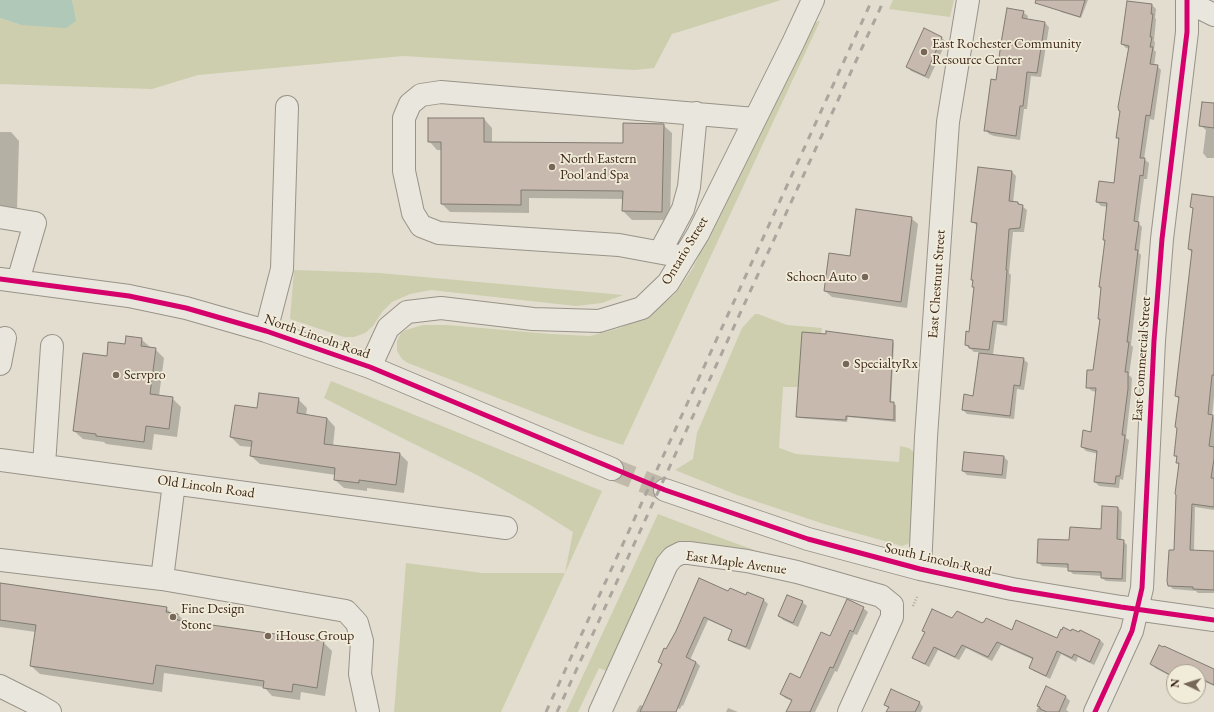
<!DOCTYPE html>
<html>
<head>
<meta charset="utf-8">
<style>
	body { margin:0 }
	#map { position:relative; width:1214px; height:712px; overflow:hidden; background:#e2ddce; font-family:"EB Garamond",serif }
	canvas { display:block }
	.north { position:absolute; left:1166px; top:664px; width:40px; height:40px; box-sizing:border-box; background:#f1ecda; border:1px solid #a99d8d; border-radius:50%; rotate:274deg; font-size:11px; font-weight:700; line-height:16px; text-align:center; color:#3e2719 }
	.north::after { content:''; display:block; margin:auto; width:14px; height:18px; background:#776758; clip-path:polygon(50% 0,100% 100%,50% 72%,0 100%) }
</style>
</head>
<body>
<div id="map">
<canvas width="1214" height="712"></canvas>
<div class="north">N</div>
</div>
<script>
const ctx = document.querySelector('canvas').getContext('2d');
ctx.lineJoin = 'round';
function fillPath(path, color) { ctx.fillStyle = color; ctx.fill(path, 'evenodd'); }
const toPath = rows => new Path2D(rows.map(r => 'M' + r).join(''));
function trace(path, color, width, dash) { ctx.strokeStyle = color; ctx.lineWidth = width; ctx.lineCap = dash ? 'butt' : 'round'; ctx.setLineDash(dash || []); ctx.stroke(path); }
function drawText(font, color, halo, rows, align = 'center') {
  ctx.font = font + ' "EB Garamond",serif'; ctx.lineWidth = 3.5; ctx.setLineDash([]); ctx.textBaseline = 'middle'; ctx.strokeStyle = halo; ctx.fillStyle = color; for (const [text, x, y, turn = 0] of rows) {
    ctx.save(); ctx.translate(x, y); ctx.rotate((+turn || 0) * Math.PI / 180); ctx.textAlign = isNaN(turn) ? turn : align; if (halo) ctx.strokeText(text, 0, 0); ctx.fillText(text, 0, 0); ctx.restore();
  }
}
fillPath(toPath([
	[72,0,781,0,672,34,654,68,635,70,403,56,198,75,152,89,0,84,0,18,21,25,73,5],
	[893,0,954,0,950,17,889,9],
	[820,21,623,445,593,435,408,363,402,359,397,351,397,341,401,333,406,330,423,325,447,325,550,334,590,336,620,328,650,314,675,294,693,268,795,46,812,23],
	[294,270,379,273,623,295,602,303,576,306,431,290,410,294,392,302,382,312,373,326,365,333,354,337,344,337,290,319],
	[755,314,758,314,787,325,822,328,821,334,802,332,798,387,783,387,779,448,796,454,899,462,900,446,909,448,915,453,910,540,908,544,902,546,824,524,737,495,675,470,693,459,697,433,742,328],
	[331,381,602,491,565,573,501,712,394,712,406,563,482,573,565,573,573,532,532,506,477,475,402,438,324,398],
	[658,514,721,538,779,559,679,547,609,672,599,668,578,712,566,712]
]), '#ccceae');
fillPath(toPath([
	[0,0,72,0,76,21,66,28,21,25,0,18]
]), '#afc8b8');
fillPath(toPath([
	[1063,0,1088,0,1081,18,1061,12,1060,10],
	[1152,5,1156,9,1155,18,1156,19,1154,41,1155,42,1154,50,1156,52,1154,66,1157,66,1161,70,1154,120,1150,119,1144,159,1149,163,1147,179,1144,179,1138,223,1142,227,1139,253,1141,255,1131,345,1133,347,1129,375,1132,378,1131,394,1126,438,1129,440,1123,480,1120,479,1119,488,1099,486,1095,482,1098,454,1086,451,1082,447,1092,433,1097,392,1092,391,1087,387,1094,371,1101,321,1099,319,1102,289,1100,287,1106,242,1104,240,1108,207,1101,206,1097,202,1114,184,1120,141,1117,137,1130,49,1126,48,1122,44],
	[1023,12,1028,16,1027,20,1045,23,1049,27,1041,77,1031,76,1027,109,1024,109,1020,140,994,136,989,134,985,130,997,81],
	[942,38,946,42,929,79,911,71,907,67],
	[1214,104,1214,158,1207,158,1203,153,1206,130,1200,125],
	[484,119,492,128,492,143,624,144,663,125,672,133,670,220,632,220,623,211,624,199,529,198,529,213,450,212,442,204,442,150,437,150,429,141],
	[0,132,11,132,19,141,17,210,0,209],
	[979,168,1012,172,1016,176,1013,203,1018,203,1027,210,1024,232,1013,232,1009,273,1011,275,1007,326,997,324,993,355,1023,359,1028,363,1024,390,1017,389,1014,419,967,414,963,410,974,397,980,352,974,352,966,345,970,333,974,288,972,280,978,226,972,222],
	[1214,198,1214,397,1212,416,1214,417,1214,510,1195,507,1194,551,1214,553,1214,593,1198,593,1196,591,1173,589,1169,585,1175,551,1180,465,1177,462,1178,459,1175,455,1178,429,1176,427,1179,399,1176,396,1192,253,1189,249,1194,210,1191,207],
	[911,218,918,224,907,308,832,297,825,291,851,257],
	[141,339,150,347,155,349,164,358,159,396,172,398,181,407,177,437,154,434,152,450,106,444,104,442,83,439,74,431,107,358,126,345],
	[892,341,894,343,891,403,896,405,896,422,848,417,847,422,799,418,797,416],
	[298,399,307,408,306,416,327,418,335,427,333,446,400,454,408,462,404,493,367,488,367,491,344,488,335,480,336,475,260,464,251,456,252,447,240,446,231,437,258,410],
	[1004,457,1008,461,1006,479,967,475,963,471],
	[1103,507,1118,508,1122,512,1121,541,1123,541,1127,545,1126,582,1106,581,1102,578,1102,576,1073,574,1069,570,1069,568,1042,566,1038,562,1070,541,1102,530],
	[0,584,166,608,172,614,178,615,186,622,323,642,332,651,325,696,301,692,300,700,272,696,264,687,164,673,162,692,40,674,31,666,36,632,0,627],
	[729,593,747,596,748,594,764,600,768,604,750,650,733,643,729,639,733,631,708,620,690,660,696,662,700,666,683,706,682,705,680,709,675,707,672,712,636,712,640,705,643,706,662,665,659,662,667,650,676,631],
	[802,602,807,606,798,627,783,620,779,616],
	[863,608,868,612,857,635,854,634,837,672,835,671,815,712,788,712,792,701,785,698,781,694,800,680,830,638],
	[952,619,1057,639,1072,632,1079,633,1080,631,1100,640,1104,644,1094,665,1078,657,1076,662,1061,654,1050,679,1034,671,1030,668,1034,660,1001,645,992,661,966,648,959,660,938,650,929,667,918,661,914,658,926,633,923,631],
	[1151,663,1214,670,1214,686,1205,682,1201,691,1198,690,1198,672,1174,672,1174,678,1155,668],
	[1046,688,1066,697,1070,701,1066,710,1069,712,1036,712],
	[919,702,923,707,921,712,888,712,889,709,885,705],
	[728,708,738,712,726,712]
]), '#0003');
const building = toPath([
	[1036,0,1085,0,1080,17,1035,3,1036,0],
	[1127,1,1152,4,1151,14,1153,14,1150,37,1152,37,1150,47,1153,47,1150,64,1158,65,1150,116,1146,115,1140,158,1145,158,1143,176,1140,175,1134,221,1139,222,1135,250,1138,250,1127,342,1129,342,1125,372,1128,372,1128,389,1122,435,1125,435,1120,476,1116,476,1115,484,1094,482,1097,451,1081,447,1083,430,1091,432,1096,388,1086,388,1087,370,1093,370,1100,319,1098,319,1101,287,1099,287,1105,240,1103,240,1107,203,1096,202,1099,181,1114,183,1119,138,1116,138,1120,111,1119,111,1118,107,1129,46,1121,44,1127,1],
	[1007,8,1024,11,1022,18,1045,22,1037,73,1027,72,1023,106,1020,106,1016,136,989,132,989,131,984,131,991,79,996,80,1001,43,1007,8],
	[924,28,942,37,925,76,906,67,924,28],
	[1202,102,1214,103,1214,128,1199,126,1202,102],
	[428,118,484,118,484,142,623,143,623,123,664,124,662,212,622,211,623,191,521,190,521,205,441,204,441,142,428,142,428,118],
	[978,167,1012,171,1009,201,1018,202,1018,204,1023,205,1020,228,1009,229,1006,270,1007,270,1003,322,993,321,989,350,969,348,969,346,965,345,966,331,969,332,974,287,972,287,973,280,971,280,977,223,971,222,978,167],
	[1192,194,1214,197,1214,375,1212,375,1208,414,1213,415,1209,446,1214,447,1214,459,1211,478,1214,478,1214,507,1192,504,1190,550,1214,551,1214,590,1193,589,1193,587,1168,586,1167,581,1169,550,1174,550,1176,495,1175,494,1179,463,1176,463,1177,456,1174,456,1177,428,1175,427,1179,397,1175,396,1192,250,1188,249,1193,208,1190,207,1192,194],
	[856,209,912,217,901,302,824,291,829,253,850,256,856,209],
	[826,331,893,340,890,402,894,402,894,420,846,416,846,420,796,417,802,332,826,334,826,331],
	[126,336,142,338,141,346,156,348,150,394,173,397,169,429,146,426,144,442,96,436,96,434,73,431,83,353,107,356,108,342,125,344,126,336],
	[979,353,1024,358,1020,386,1014,385,1010,416,962,410,964,394,973,396,979,353],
	[259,393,299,398,297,413,327,418,324,444,400,453,396,485,359,480,359,483,334,480,335,468,250,456,252,441,230,437,235,405,257,408,259,393],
	[964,452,1004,456,1002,475,962,471,964,452],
	[1102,506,1118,507,1117,539,1124,540,1122,579,1101,578,1101,572,1068,571,1068,564,1037,563,1038,539,1069,540,1070,527,1101,529,1102,506],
	[699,578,728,591,730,588,746,595,747,592,764,599,746,647,728,640,732,630,704,617,686,657,696,662,676,712,640,712,662,664,658,662,664,648,666,649,676,631,699,578],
	[0,583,167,607,166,612,178,614,177,620,324,641,317,688,293,684,292,692,263,688,264,681,156,665,153,684,30,666,36,625,0,620,0,583],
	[787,595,803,601,793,623,778,616,787,595],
	[847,599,864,607,853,632,850,630,833,668,830,667,810,712,786,712,792,700,780,694,790,673,800,678,821,632,830,636,847,599],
	[932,609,952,618,957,611,982,623,983,622,984,622,986,618,1012,630,1016,620,1057,638,1061,629,1062,630,1063,627,1071,631,1072,629,1079,632,1080,630,1100,640,1090,662,1074,654,1072,658,1057,651,1046,676,1029,668,1033,658,997,642,988,657,962,645,955,657,934,647,925,664,912,658,925,632,922,631,932,609],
	[1159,645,1163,647,1164,646,1214,669,1214,685,1200,678,1198,684,1198,672,1174,672,1174,677,1150,664,1159,645],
	[1046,686,1066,696,1059,712,1047,712,1040,709,1040,707,1037,706,1046,686],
	[891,689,920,702,915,712,886,712,889,707,884,705,891,689]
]);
fillPath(building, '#c7b9ae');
trace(building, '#817b71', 1);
trace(toPath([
	[612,469,665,490]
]), '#c1b9aa', 22, [22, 11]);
const minor = toPath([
	[1191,0,1202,9,1214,15],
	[0,217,35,223,18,281],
	[660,252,683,209,689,187,696,113],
	[684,257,619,245,439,233,421,226,413,213,404,171,404,118,410,104,421,95,441,92,755,119],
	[0,279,129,296,186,308,266,331,370,367,612,469],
	[266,331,282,269,287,107],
	[0,364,5,338],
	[370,367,388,328,407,312,441,308,533,319,599,321,642,308,668,283,698,234,793,43,813,0],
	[0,460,506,528],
	[44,465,52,346],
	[665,490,808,539,920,569,1012,589,1121,607,1214,620],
	[0,560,162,579,174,483],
	[920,569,926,437,948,122,968,0],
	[162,579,346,611,357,623,362,641,360,674,368,712],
	[0,686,38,705,50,712],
	[600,712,667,564,673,557,681,553,689,553,747,561,797,572,881,596,892,605,892,617,849,712],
	[1095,712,1132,631,1142,588,1154,341,1162,239,1187,32,1187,0]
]);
trace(minor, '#999389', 24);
trace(toPath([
	[913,606,918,595]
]), '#aaa69e', 2.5, [1, 2]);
trace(minor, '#e9e6de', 22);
trace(toPath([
	[546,712,872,0],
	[557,712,884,0]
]), '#aaa69e', 3, [7, 7]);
trace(toPath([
	[0,279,129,296,186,308,266,331,370,367,665,490,808,539,920,569,1012,589,1121,607,1214,620],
	[1095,712,1132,631,1142,588,1154,341,1162,239,1187,32,1187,0]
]), '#d6006c', 5);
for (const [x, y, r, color] of [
	[924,52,4,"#776758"],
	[552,167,4,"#776758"],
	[865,277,4,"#776758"],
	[846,364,4,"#776758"],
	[116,375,4,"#776758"],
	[173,617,4,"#776758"],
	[268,636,4,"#776758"]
]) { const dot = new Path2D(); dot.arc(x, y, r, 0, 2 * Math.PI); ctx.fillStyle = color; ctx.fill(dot); trace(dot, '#f1ecda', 1.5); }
drawText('14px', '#3e2719', '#f1ecda', [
	["East Rochester Community",932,44],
	["Resource Center",932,60],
	["North Eastern",560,159],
	["Pool and Spa",560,175],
	["Schoen Auto",857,277,"right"],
	["SpecialtyRx",854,364],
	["Servpro",124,375],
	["Fine Design",181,609],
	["Stone",181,625],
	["iHouse Group",276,636]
], 'left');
drawText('14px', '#3e2719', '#f1ecda', [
	["Ontario Street",685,251,-59],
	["East Chestnut Street",937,284,-86],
	["North Lincoln Road",317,337,19],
	["East Commercial Street",1142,359,-86],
	["Old Lincoln Road",206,487,8],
	["South Lincoln Road",938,560,13],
	["East Maple Avenue",736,563,8]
]);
</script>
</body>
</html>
